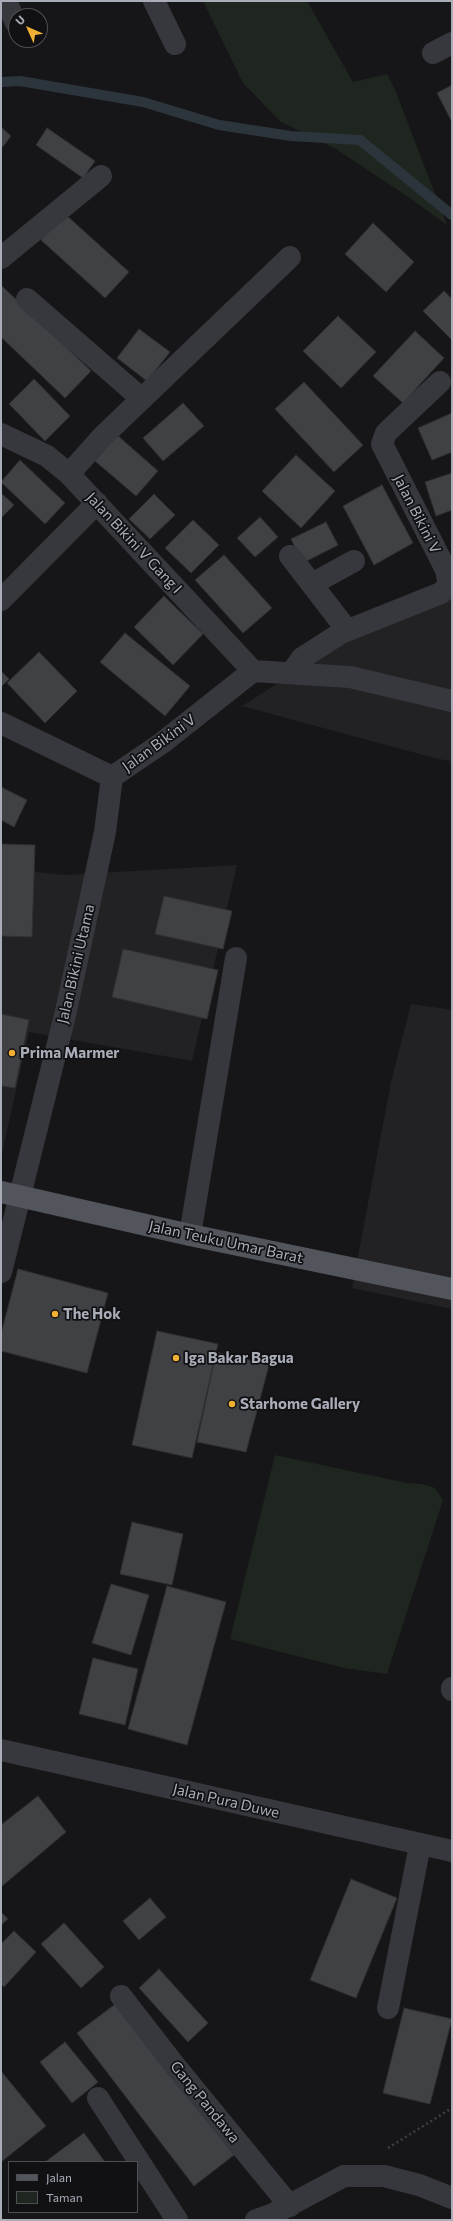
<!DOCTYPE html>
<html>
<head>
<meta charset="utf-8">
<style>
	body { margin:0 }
	#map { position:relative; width:453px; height:2221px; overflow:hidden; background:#161618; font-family:Commissioner,sans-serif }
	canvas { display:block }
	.frame { position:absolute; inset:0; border:2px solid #a8adb8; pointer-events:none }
	.legend { position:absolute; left:8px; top:2161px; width:130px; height:52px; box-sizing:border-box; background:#111113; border:1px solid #4d4f55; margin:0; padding:5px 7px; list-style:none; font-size:12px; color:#a8adb8 }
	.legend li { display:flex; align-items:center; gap:8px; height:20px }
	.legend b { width:20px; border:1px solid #4d4f55 }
	.north { position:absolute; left:8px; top:8px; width:40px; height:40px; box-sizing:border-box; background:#111113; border:1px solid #4d4f55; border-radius:50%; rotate:315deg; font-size:11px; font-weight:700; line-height:16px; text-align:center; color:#a8adb8 }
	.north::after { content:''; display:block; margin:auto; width:14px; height:18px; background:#f2b134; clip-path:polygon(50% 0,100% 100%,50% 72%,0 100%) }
</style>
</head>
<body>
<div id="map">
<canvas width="453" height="2221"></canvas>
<div class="frame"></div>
<ul class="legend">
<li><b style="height:5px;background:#53555c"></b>Jalan</li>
<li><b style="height:11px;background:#1e261f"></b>Taman</li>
</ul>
<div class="north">U</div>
</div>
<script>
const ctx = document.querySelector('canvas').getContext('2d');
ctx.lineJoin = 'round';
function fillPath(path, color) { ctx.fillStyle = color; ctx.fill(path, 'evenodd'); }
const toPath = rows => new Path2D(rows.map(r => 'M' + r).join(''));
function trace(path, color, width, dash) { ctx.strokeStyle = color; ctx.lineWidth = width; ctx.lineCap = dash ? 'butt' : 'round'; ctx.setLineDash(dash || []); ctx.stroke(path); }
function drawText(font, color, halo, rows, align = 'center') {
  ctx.font = font + ' Commissioner,sans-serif'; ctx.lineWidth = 3.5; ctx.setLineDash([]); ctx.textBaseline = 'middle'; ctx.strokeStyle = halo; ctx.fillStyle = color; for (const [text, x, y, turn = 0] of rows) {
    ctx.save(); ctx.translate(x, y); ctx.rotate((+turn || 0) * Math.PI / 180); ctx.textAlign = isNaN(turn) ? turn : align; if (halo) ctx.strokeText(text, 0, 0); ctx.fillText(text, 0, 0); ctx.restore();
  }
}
fillPath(toPath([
	[452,584,452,761,438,759,242,706,398,607],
	[1,863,17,870,64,875,237,865,192,1061,29,1032,1,1158],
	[411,1004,452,1010,452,1309,352,1288,391,1082]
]), '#222225');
fillPath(toPath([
	[203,1,307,1,353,82,387,74,396,92,447,225,410,198,336,149,281,122,243,83],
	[275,1455,407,1483,422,1484,435,1488,443,1500,387,1674,344,1668,230,1639]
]), '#1e261f');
trace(toPath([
	[1,82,20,81,143,102,219,125,291,136,360,140,452,215]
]), '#2c353c', 10);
const building = toPath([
	[452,85,452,122,437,93,452,85],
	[1,127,11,136,1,149,1,127],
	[47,128,95,161,83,178,36,145,47,128],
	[65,214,129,272,105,298,41,240,65,214],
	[373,223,414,262,386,292,345,254,373,223],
	[1,285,91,371,65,398,1,337,1,285],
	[444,291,452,299,452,340,423,311,444,291],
	[338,316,376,352,341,388,303,351,338,316],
	[139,329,170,352,147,381,117,358,139,329],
	[415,331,444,358,403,403,373,376,415,331],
	[34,379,70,416,45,441,9,404,34,379],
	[304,382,363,445,334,472,275,409,304,382],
	[183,403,204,426,163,461,143,438,183,403],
	[452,413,452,452,432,460,418,428,452,413],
	[117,435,158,471,136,496,95,461,117,435],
	[296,455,335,491,301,528,262,491,296,455],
	[20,460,65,503,45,524,1,482,20,460],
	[452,473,452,510,436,516,425,482,452,473],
	[382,485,413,543,374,565,343,506,382,485],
	[1,493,14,505,1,518,1,493],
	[154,494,175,515,150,539,129,519,154,494],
	[260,517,278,537,255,557,237,538,260,517],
	[193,520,219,545,191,573,165,548,193,520],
	[326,522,338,545,303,563,291,539,326,522],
	[224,555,272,608,243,633,195,580,224,555],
	[164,596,203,634,173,665,134,627,164,596],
	[125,633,190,686,165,716,100,662,125,633],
	[39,652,77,691,45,723,7,683,39,652],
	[1,671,9,679,1,687,1,671],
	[1,787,27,800,14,827,1,820,1,787],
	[1,844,35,845,32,937,1,936,1,844],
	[164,896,232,911,223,949,155,934,164,896],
	[123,949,218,970,207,1019,112,997,123,949],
	[1,1014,29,1020,15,1088,1,1086,1,1014],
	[18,1269,108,1293,87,1373,1,1351,1,1334,18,1269],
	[157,1331,218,1344,192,1458,132,1445,157,1331],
	[216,1352,269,1365,246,1452,197,1442,216,1352],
	[132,1522,183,1534,172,1585,120,1574,132,1522],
	[111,1584,149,1595,131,1655,92,1643,111,1584],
	[167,1586,226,1602,187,1745,128,1729,167,1586],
	[93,1658,138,1669,125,1725,79,1714,93,1658],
	[38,1796,66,1832,1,1887,1,1825,38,1796],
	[351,1879,397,1898,356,1998,310,1980,351,1879],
	[150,1898,166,1917,139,1940,123,1921,150,1898],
	[1,1912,8,1919,1,1925,1,1912],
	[64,1923,104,1967,81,1988,41,1944,64,1923],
	[14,1931,36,1952,4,1987,1,1984,1,1944,14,1931],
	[159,1969,208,2023,188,2042,139,1988,159,1969],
	[118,2002,234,2155,194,2186,77,2033,118,2002],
	[404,2008,452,2019,430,2104,383,2093,404,2008],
	[65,2042,98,2082,72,2103,40,2062,65,2042],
	[1,2071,46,2126,1,2162,1,2071],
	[84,2133,105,2162,45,2162,84,2133]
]);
fillPath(building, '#404145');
trace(building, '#303034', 1);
trace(toPath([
	[388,2148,452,2108]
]), '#3d3f44', 2.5, [2, 3]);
trace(toPath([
	[6,1,16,23],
	[154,1,175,44],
	[433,53,452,43],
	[1,258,101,176],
	[27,299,142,399],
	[1,434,47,456,69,474,253,671],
	[69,474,102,437,290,257],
	[290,556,347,630],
	[312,584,354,561],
	[1,600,97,503],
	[292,672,302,658,341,633,441,593,447,587,448,581,446,570,382,444,386,433,440,382],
	[1,723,112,777],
	[112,777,162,743,253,671,350,677,452,701],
	[190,1235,236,958],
	[1,1272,66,1011,105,832,112,777],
	[452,1690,452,1688],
	[1,1750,452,1851],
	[121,1996,176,2067,290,2206],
	[388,2008,420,1845],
	[98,2098,177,2220],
	[256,2220,273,2214,344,2176,384,2176,419,2185,452,2198]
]), '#37383d', 22);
trace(toPath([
	[1,1192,190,1235,452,1289]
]), '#53555c', 22);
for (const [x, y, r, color] of [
	[12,1053,4,"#f2b134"],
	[55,1314,4,"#f2b134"],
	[176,1358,4,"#f2b134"],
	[232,1404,4,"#f2b134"]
]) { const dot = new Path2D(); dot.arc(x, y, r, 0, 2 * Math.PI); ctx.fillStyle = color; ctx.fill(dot); trace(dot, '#111113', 1.5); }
drawText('15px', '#a8adb8', '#111113', [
	["Jalan Bikini V",417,514,63],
	["Jalan Bikini V Gang I",134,543,47],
	["Jalan Bikini V",159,743,-36],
	["Jalan Bikini Utama",76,964,-77],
	["Jalan Teuku Umar Barat",226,1242,12],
	["Jalan Pura Duwe",226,1801,13],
	["Gang Pandawa",205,2102,51]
]);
drawText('bold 15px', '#a8adb8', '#111113', [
	["Prima Marmer",20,1053],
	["The Hok",63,1314],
	["Iga Bakar Bagua",184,1358],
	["Starhome Gallery",240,1404]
], 'left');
</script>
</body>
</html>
